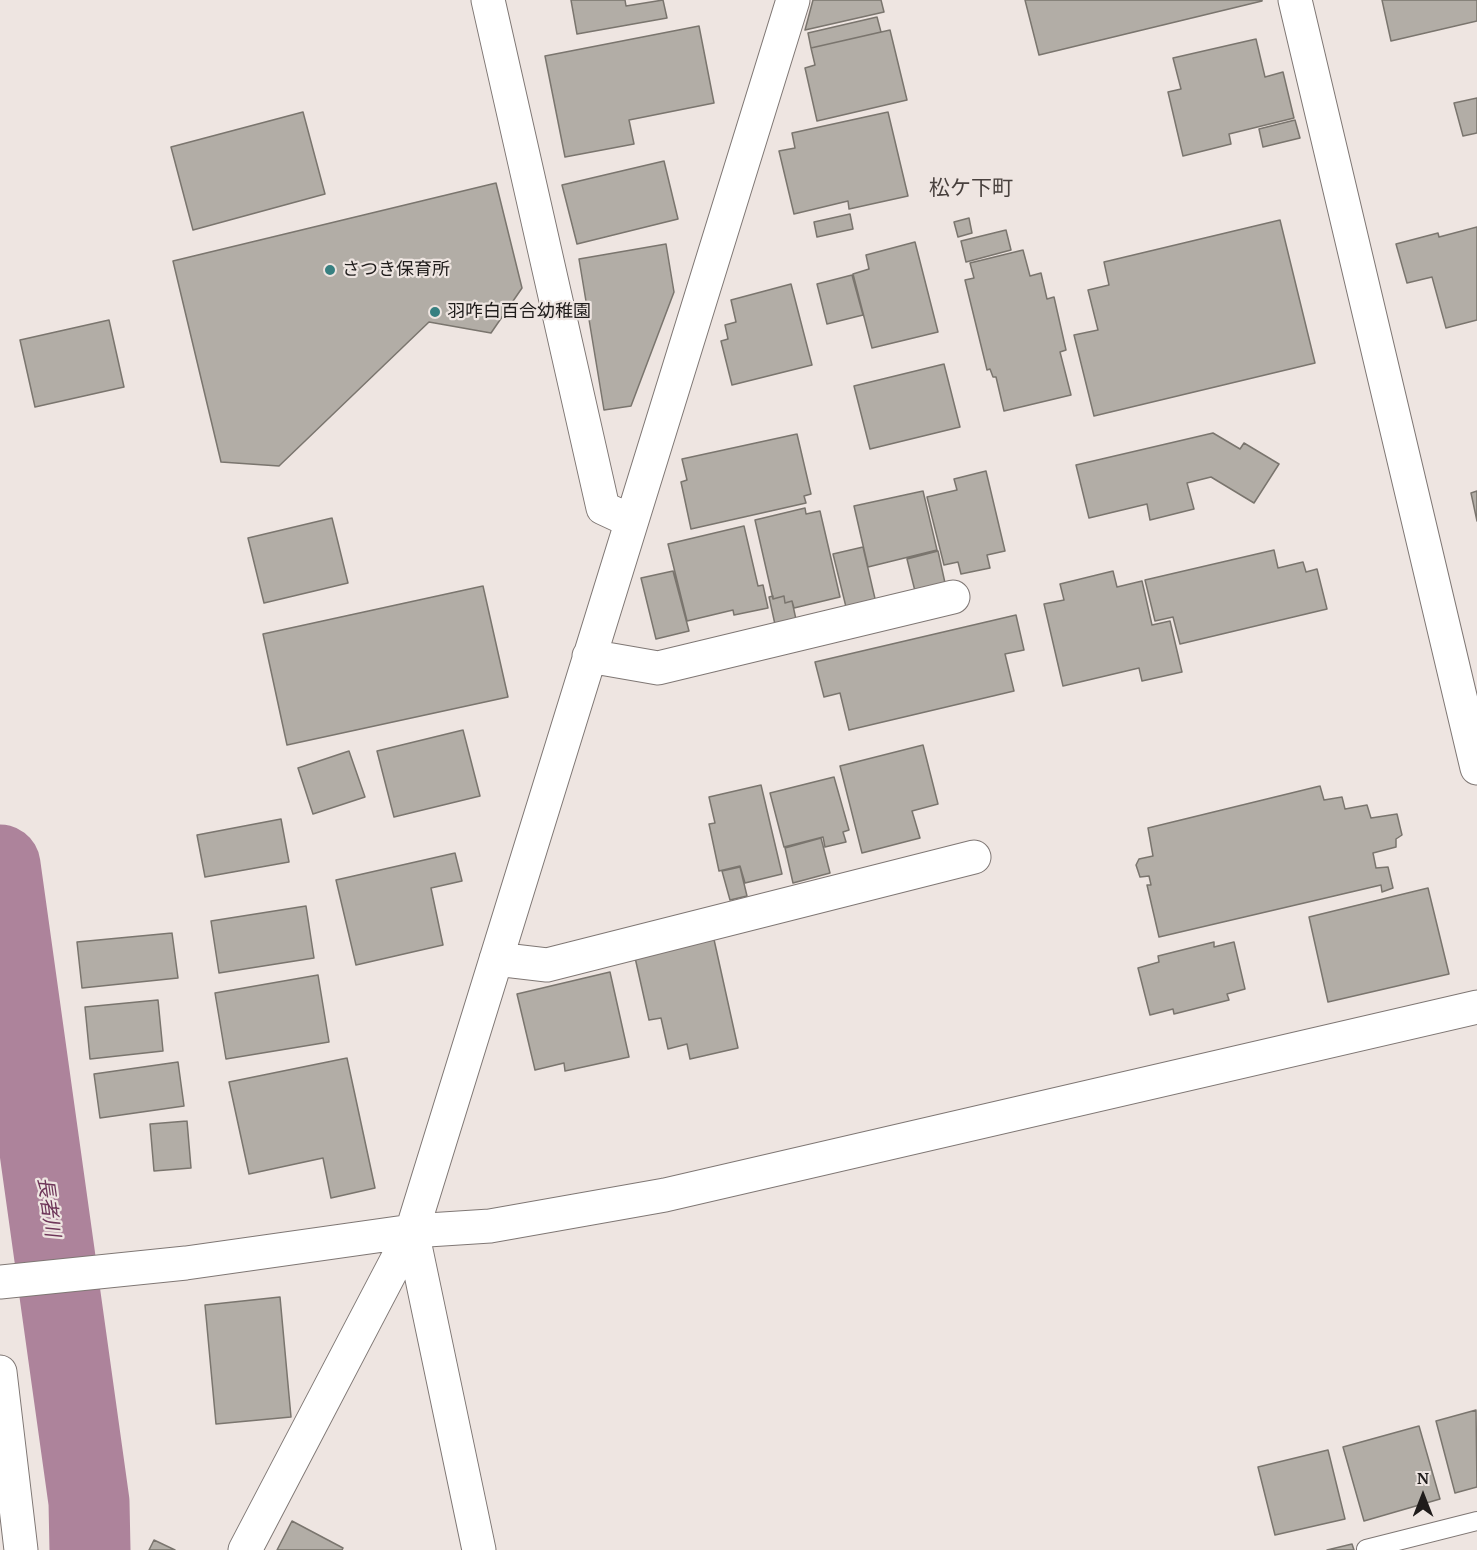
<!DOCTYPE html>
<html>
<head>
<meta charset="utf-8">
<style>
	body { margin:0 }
	#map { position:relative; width:1477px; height:1550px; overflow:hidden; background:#eee5e1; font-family:"PT Serif",serif }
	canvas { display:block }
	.north { position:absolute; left:1393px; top:1466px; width:60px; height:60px; -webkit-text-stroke:4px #eee5e1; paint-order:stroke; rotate:0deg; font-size:16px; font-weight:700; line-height:24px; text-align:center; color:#1f1c1b }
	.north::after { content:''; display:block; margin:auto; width:21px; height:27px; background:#1f1c1b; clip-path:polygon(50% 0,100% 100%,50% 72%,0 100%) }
</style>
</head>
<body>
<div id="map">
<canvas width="1477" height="1550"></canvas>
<div class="north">N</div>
</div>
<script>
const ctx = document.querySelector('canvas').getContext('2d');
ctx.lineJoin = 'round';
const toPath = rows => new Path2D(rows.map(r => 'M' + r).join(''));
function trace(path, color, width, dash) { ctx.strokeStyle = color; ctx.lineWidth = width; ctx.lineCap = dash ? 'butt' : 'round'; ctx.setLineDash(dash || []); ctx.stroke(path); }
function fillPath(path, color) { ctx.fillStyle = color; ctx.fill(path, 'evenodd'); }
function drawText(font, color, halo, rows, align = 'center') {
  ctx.font = font + ' "PT Serif","Noto Sans JP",serif'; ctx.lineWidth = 4.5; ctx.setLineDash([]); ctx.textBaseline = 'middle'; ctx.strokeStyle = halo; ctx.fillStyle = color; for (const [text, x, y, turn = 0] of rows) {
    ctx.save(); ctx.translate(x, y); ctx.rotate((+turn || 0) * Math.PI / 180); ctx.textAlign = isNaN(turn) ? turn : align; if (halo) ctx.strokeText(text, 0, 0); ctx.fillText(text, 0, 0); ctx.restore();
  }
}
trace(toPath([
	[0,865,89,1502,90,1550]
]), '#ad839b', 81);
const building = toPath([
	[571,0,625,0,626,6,663,0,667,18,577,34,571,0],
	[813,0,881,0,884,12,805,30,813,0],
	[1025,0,1262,0,1262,1,1039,55,1025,0],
	[1382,0,1477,0,1477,21,1391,41,1382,0],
	[877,17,881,32,811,48,808,33,877,17],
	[699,26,714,103,629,120,634,144,565,157,545,56,699,26],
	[890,30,907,100,817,121,805,68,815,65,811,48,890,30],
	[1256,39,1265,77,1283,72,1294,118,1229,134,1231,144,1183,156,1168,92,1181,89,1173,58,1256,39],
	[1477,98,1477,133,1463,136,1454,103,1477,98],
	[303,112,325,194,193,230,171,147,303,112],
	[888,112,908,196,849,209,848,201,794,214,779,151,795,148,792,133,888,112],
	[1295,120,1300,138,1263,147,1259,129,1295,120],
	[664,161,678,219,577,244,562,185,664,161],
	[496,183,522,288,491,333,429,322,279,466,221,462,173,261,496,183],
	[850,214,853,229,817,237,814,222,850,214],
	[969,218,972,233,958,237,954,222,969,218],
	[1280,220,1315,363,1094,416,1074,335,1098,330,1088,290,1109,285,1104,262,1280,220],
	[1477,227,1477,320,1446,328,1432,277,1407,283,1396,244,1438,233,1439,237,1477,227],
	[1006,230,1011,250,966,262,961,241,1006,230],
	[915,242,938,332,872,348,853,274,869,269,866,255,915,242],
	[666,244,674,292,631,406,604,410,579,259,666,244],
	[1023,250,1030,276,1041,273,1047,299,1054,297,1066,350,1060,352,1071,395,1004,411,996,377,993,377,990,369,987,370,965,280,974,278,970,263,1023,250],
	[852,275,863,315,827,324,817,284,852,275],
	[791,284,812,365,732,385,721,341,728,339,725,325,736,322,731,300,791,284],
	[109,320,124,387,35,407,20,340,109,320],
	[944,364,960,427,870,449,854,386,944,364],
	[1213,433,1240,449,1244,443,1279,464,1254,503,1211,477,1187,483,1194,509,1150,520,1147,504,1089,518,1076,465,1213,433],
	[797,434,811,494,804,496,806,503,691,529,681,482,687,480,682,459,797,434],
	[986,471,1005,551,987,555,990,568,961,574,958,562,944,565,927,497,957,490,954,479,986,471],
	[923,491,937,550,868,567,854,506,923,491],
	[1477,491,1477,521,1471,493,1477,491],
	[805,508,806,514,820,511,840,597,794,608,792,601,785,603,784,596,773,599,755,520,805,508],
	[332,518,348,583,264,603,248,538,332,518],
	[744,526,758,586,763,585,768,608,734,615,733,610,687,621,668,544,744,526],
	[863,547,876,603,847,611,833,554,863,547],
	[1274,550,1278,568,1303,562,1306,572,1317,569,1327,609,1180,644,1173,617,1155,621,1145,580,1274,550],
	[938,551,945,583,915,591,907,559,938,551],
	[673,571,689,631,656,639,641,578,673,571],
	[1113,571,1117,587,1142,581,1152,625,1170,621,1182,672,1142,681,1139,668,1063,686,1044,604,1064,600,1060,584,1113,571],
	[483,586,508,697,287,745,263,634,483,586],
	[773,596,773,599,784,596,785,603,792,601,797,624,776,629,769,597,773,596],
	[1016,615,1024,650,1005,654,1014,691,849,730,840,693,824,697,815,662,1016,615],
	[463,730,480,796,394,817,377,751,463,730],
	[923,745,938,804,912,811,920,838,862,853,840,766,923,745],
	[349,751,365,797,313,814,298,768,349,751],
	[834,777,849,830,843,832,846,842,825,847,823,837,784,847,770,793,834,777],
	[761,785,782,874,745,883,740,866,719,871,709,824,715,823,709,797,761,785],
	[1320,786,1324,800,1342,797,1345,809,1367,805,1371,818,1397,814,1402,835,1396,839,1396,847,1373,853,1376,868,1388,867,1393,888,1382,892,1381,885,1159,937,1147,885,1151,885,1149,876,1140,877,1136,865,1139,859,1153,856,1148,828,1320,786],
	[281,819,289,862,205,877,197,835,281,819],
	[821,838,830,873,793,883,785,848,821,838],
	[455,853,462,881,431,888,443,945,356,965,336,880,455,853],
	[740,867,747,896,730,900,722,871,740,867],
	[1428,888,1449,974,1328,1002,1309,917,1428,888],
	[306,906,314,958,219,973,211,921,306,906],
	[172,933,178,978,82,988,77,942,172,933],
	[713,935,738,1048,690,1059,687,1044,668,1049,661,1018,649,1020,634,953,713,935],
	[1214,942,1214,947,1234,942,1245,989,1227,994,1229,1000,1174,1014,1173,1009,1150,1015,1138,968,1159,962,1158,956,1214,942],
	[610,972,629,1057,565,1071,564,1063,535,1070,517,994,610,972],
	[318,975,329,1042,226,1059,215,993,318,975],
	[158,1000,163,1051,90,1059,85,1007,158,1000],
	[347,1058,375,1188,331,1198,323,1158,249,1174,229,1082,347,1058],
	[178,1062,184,1106,100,1118,94,1074,178,1062],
	[187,1121,191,1168,154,1171,150,1124,187,1121],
	[280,1297,291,1417,216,1424,205,1305,280,1297],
	[1476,1410,1477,1487,1455,1493,1436,1421,1476,1410],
	[1419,1426,1440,1499,1364,1521,1343,1447,1419,1426],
	[1328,1450,1345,1519,1275,1535,1258,1467,1328,1450],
	[292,1521,343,1548,342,1550,277,1550,292,1521],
	[154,1540,175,1550,149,1550,154,1540],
	[1352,1544,1354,1550,1327,1550,1352,1544]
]);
fillPath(building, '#b2ada6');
trace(building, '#7a756e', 1.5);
const service = toPath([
	[1366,1549,1477,1521]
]);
const minor = toPath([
	[488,0,603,508,631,521],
	[589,656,658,668,953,597],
	[496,959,547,965,974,857],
	[412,1231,479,1550],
	[0,1282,186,1263,412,1231],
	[0,1372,21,1550],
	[245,1550,412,1231,793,0]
]);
const tertiary = toPath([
	[1295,0,1477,768],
	[412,1231,490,1226,665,1195,1477,1007]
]);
trace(service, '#7f7774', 20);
trace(minor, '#7f7774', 35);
trace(tertiary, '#7f7774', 35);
trace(service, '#fff', 18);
trace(minor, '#fff', 33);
trace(tertiary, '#fff', 33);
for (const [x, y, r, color] of [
	[330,270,6,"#378081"],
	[435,312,6,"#378081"]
]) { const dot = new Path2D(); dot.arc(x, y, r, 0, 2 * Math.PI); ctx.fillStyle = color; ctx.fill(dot); trace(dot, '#eee5e1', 2); }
drawText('18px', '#1f1c1b', '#eee5e1', [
	["さつき保育所",342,270],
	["羽咋白百合幼稚園",447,312]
], 'left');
drawText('italic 20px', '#6e3659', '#eee5e1', [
	["長者川",48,1207,82]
]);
drawText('21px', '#48403d', '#eee5e1', [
	["松ケ下町",971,189]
]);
</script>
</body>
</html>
